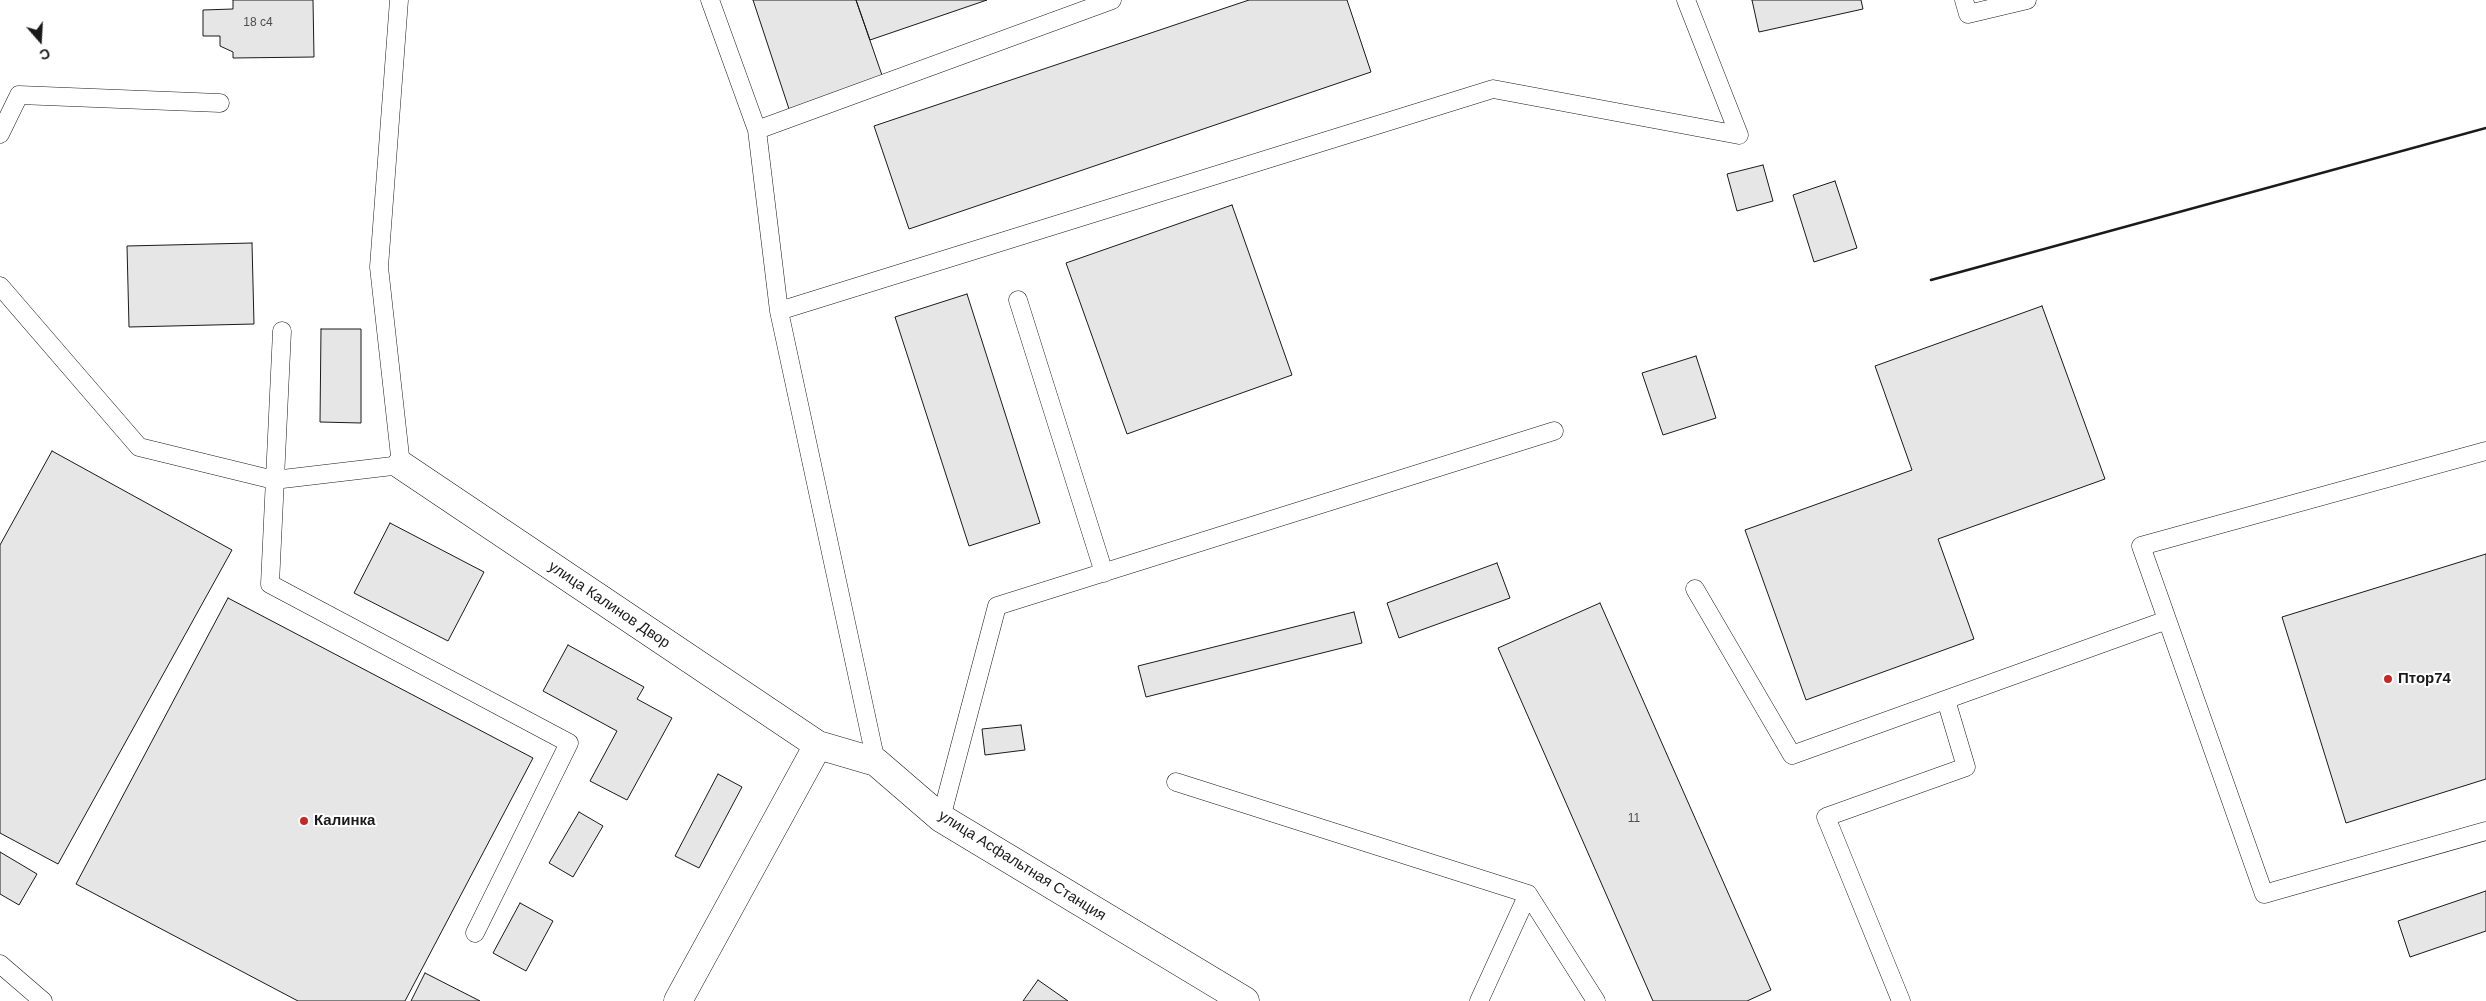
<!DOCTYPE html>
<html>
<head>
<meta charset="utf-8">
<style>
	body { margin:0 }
	#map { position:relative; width:2486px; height:1001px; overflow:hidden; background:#fff; font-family:Helvetica,sans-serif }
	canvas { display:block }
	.north { position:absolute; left:15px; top:15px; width:50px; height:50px; -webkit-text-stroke:4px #fff; paint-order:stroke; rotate:161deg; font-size:14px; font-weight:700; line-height:20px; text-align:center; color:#1a1a1a }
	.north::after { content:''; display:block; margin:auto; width:18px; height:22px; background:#1a1a1a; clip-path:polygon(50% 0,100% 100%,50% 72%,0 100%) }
</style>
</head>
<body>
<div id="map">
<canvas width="2486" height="1001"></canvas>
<div class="north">С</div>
</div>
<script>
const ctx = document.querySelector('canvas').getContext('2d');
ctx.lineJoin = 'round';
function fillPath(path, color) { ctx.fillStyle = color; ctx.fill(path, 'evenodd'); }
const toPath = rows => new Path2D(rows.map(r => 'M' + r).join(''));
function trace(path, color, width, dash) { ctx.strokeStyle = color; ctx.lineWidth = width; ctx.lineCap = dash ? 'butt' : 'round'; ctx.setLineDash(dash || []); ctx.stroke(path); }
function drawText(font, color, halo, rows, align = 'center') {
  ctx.font = font + ' Helvetica,sans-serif'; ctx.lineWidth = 4; ctx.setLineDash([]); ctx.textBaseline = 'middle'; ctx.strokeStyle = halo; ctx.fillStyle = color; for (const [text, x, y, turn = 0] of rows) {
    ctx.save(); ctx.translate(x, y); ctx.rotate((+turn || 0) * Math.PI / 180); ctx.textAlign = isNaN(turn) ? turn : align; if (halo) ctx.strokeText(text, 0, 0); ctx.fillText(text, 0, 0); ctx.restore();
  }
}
const building = toPath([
	[233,0,313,0,314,57,233,58,233,52,220,46,220,36,203,36,203,10,233,9,233,0],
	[753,0,856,0,884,81,790,112,753,0],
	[856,0,987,0,870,40,856,0],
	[1249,0,1347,0,1371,72,909,229,874,126,1249,0],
	[1752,0,1861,0,1863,9,1759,32,1752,0],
	[1763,165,1773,201,1737,211,1727,174,1763,165],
	[1835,181,1857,248,1814,262,1793,195,1835,181],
	[1232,205,1292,375,1127,434,1066,263,1232,205],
	[252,243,254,324,129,327,127,246,252,243],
	[967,294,1040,523,969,546,895,317,967,294],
	[2042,306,2105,479,1938,539,1974,639,1806,700,1745,530,1912,470,1875,366,2042,306],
	[321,329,361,329,361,423,320,422,321,329],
	[1696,356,1716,418,1663,435,1642,373,1696,356],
	[52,451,232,550,58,864,0,833,0,545,52,451],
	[390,523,484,572,448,641,354,593,390,523],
	[2486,554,2486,779,2346,823,2282,617,2486,554],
	[1497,563,1510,598,1399,638,1387,603,1497,563],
	[228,598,533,758,405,1001,298,1001,76,884,228,598],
	[1600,603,1771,990,1747,1001,1653,1001,1498,648,1600,603],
	[1354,612,1362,643,1146,697,1138,666,1354,612],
	[568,645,644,687,637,699,672,718,627,800,590,781,617,731,543,691,568,645],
	[1021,725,1025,750,985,755,982,729,1021,725],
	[718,774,742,787,699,868,675,856,718,774],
	[579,812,603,826,573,877,549,863,579,812],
	[0,852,37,874,19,905,0,894,0,852],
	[2486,891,2486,931,2410,957,2398,921,2486,891],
	[520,903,553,921,526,971,493,953,520,903],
	[425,973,480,1001,411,1001,425,973],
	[1038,980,1068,1001,1023,1001,1038,980]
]);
fillPath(building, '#e6e6e6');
trace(building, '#1a1a1a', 1);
const service = toPath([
	[710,0,757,130,779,311],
	[1964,0,1968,14,2027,0],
	[757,130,1112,0],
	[0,134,19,95,220,103],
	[0,286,139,447,274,480,401,465,379,267,399,0],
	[1018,300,1104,573],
	[282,331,270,584,569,743,475,933],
	[2486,451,2141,546,2264,894,2486,831],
	[1695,589,1792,755,2167,620],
	[876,762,779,311,1493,89,1739,135,1686,0],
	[1176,782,1528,894,1596,1001],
	[941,818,997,606,1554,431],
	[0,964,43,1001],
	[1479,1001,1528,894],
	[1901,1001,1826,817,1966,767,1946,700]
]);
const minor = toPath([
	[401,465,818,745],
	[678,1001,818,745,876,762,941,818,1245,1001]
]);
trace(service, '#1a1a1a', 19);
trace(minor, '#1a1a1a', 29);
trace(service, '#fff', 18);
trace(minor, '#fff', 28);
trace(toPath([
	[1931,280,2486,128]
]), '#1a1a1a', 2.5);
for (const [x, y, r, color] of [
	[2388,679,5,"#c62828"],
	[304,821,5,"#c62828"]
]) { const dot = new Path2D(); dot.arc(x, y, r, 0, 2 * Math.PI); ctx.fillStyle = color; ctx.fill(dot); trace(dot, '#fff', 2); }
drawText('12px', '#4d4d4d', null, [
	["18 с4",258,23],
	["11",1634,819]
]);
drawText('15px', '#1a1a1a', '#fff', [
	["улица Калинов Двор",609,605,34],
	["улица Асфальтная Станция",1022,866,32]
]);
drawText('bold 15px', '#1a1a1a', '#fff', [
	["Птор74",2398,679],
	["Калинка",314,821]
], 'left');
</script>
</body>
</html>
